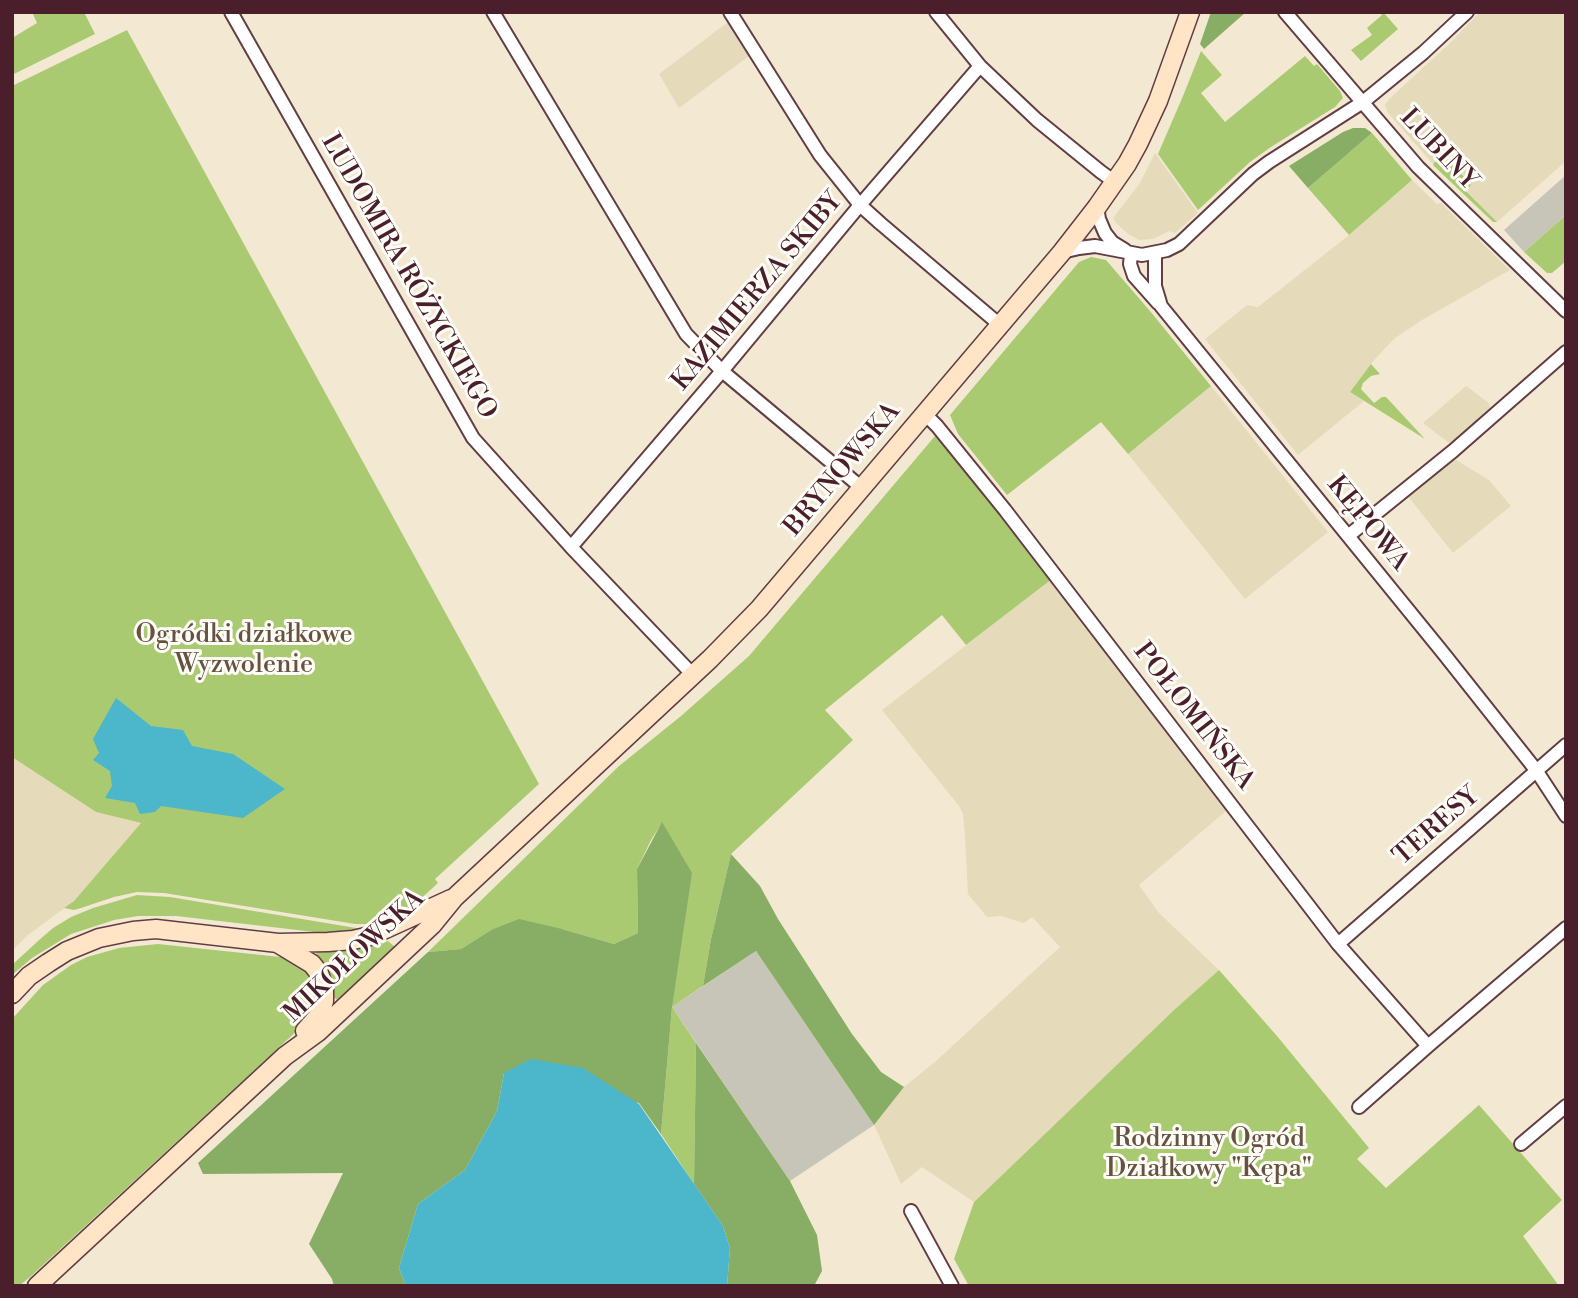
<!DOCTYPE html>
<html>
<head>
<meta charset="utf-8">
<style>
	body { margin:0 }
	#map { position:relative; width:1578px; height:1298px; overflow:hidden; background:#f3e9d2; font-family:"Libre Bodoni",serif }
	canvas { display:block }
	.frame { position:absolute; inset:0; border:14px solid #4a1f2b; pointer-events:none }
</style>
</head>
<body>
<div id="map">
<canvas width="1578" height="1298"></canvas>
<div class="frame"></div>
</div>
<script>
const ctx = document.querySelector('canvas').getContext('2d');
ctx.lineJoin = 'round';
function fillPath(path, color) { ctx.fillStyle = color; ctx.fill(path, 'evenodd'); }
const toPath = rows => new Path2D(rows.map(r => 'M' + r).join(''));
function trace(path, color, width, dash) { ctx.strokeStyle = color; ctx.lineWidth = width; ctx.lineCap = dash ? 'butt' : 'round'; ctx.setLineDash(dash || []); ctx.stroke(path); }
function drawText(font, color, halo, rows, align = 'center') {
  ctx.font = font + ' "Libre Bodoni",serif'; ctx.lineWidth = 6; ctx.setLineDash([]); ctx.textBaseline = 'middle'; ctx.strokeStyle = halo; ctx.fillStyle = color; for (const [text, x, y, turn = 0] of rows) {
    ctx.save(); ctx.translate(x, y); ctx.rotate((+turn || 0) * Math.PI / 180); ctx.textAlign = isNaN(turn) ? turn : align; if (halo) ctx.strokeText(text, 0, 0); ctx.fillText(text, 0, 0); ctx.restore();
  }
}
fillPath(toPath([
	[1480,12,1566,12,1566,161,1497,222,1466,190,1471,184,1445,154,1433,164,1388,113,1385,105,1389,99,1449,44],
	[728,22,749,56,679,108,659,74],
	[1155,153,1198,213,1175,233,1169,231,1153,239,1139,240,1128,234,1116,223,1113,218,1140,183],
	[1412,180,1437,204,1441,203,1510,270,1422,320,1395,338,1375,359,1350,392,1364,401,1298,455,1205,339,1247,305,1258,307,1349,235],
	[1211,386,1328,532,1245,599,1128,454],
	[1466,386,1489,403,1490,408,1453,442,1449,443,1423,423],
	[1453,458,1489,480,1511,506,1453,553,1407,495],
	[1052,579,1226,811,1139,885,1159,913,1219,970,1174,1010,974,1202,922,1167,901,1184,874,1125,904,1087,936,1061,1060,947,1032,917,1024,923,1001,916,987,917,967,893,968,892,965,836,963,814,959,806,882,710],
	[12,757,96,812,141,823,74,901,28,935,12,951]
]), '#e5dbba');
fillPath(toPath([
	[1566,175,1566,215,1524,252,1504,230],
	[756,951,874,1125,790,1181,672,1007]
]), '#c7c5b8');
fillPath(toPath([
	[32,12,84,12,95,34,12,75,12,38,37,23],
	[1380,12,1383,12,1398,29,1361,61,1351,50,1372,35,1367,28,1382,15],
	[127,30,539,784,435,879,438,883,416,903,366,924,355,924,164,893,137,892,114,897,78,909,74,910,64,908,74,901,141,823,96,812,12,757,12,86],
	[1201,51,1222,75,1201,93,1225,122,1305,56,1314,66,1317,64,1340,91,1343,98,1335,107,1271,147,1250,162,1198,210,1158,154,1183,96],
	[1372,133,1412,180,1349,235,1308,188],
	[1444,154,1471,185,1466,191,1497,222,1493,222,1434,166,1433,164],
	[1566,215,1566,261,1552,273,1547,273,1524,252],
	[1091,257,1106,260,1150,311,1211,386,1128,454,1101,422,1007,495,958,434,950,415,1079,262],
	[1371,364,1380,374,1371,376,1363,383,1361,389,1374,403,1382,397,1386,397,1425,439,1350,392],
	[935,436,945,446,1052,579,966,645,942,615,825,710,853,740,731,854,711,939,703,986,672,1007,696,1043,694,1184,661,1134,672,1007,662,823,651,840,637,869,638,933,614,944,562,929,491,930,461,949,428,952,619,766,681,716,749,656],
	[137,895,170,897,362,929,332,934,176,916,138,916,114,920,71,934,32,958,12,975,12,965,38,941,53,928,71,917,93,908],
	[388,941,394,946,395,949,339,1001,333,997,315,957,317,952,346,951,360,949],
	[158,944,290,958,314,977,318,1004,300,1028,30,1277,19,1286,12,1286,12,1019,43,985,71,965,87,957,119,948],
	[1219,970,1277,1036,1369,1148,1357,1159,1386,1188,1479,1105,1562,1200,1523,1236,1559,1286,969,1286,954,1259,974,1202,1174,1010]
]), '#aaca72');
fillPath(toPath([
	[1211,12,1246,12,1204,49,1200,44],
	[1353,128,1365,128,1372,133,1308,188,1289,166,1343,132],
	[662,822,692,873,672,1007,661,1134,639,1103,504,1073,497,1111,465,1170,418,1204,399,1268,406,1286,334,1286,332,1279,309,1244,343,1173,203,1174,198,1163,428,952,461,949,491,930,519,919,562,929,614,944,638,933,637,869],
	[731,854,760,886,778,919,852,1034,881,1072,904,1087,874,1125,756,951,703,986,711,939],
	[696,1043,790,1181,817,1235,822,1271,814,1286,727,1286,730,1248,723,1226,694,1184]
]), '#87ae64');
fillPath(toPath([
	[116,698,151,726,183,730,192,746,233,754,285,789,243,818,161,806,155,812,140,814,135,803,105,798,112,786,110,771,93,760,99,753,93,739],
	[531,1059,583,1068,639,1104,723,1226,730,1248,727,1286,406,1286,399,1268,418,1204,465,1170,497,1111,504,1073]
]), '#4cb6ca');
const street = toPath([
	[231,12,473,438,571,547,693,675],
	[493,12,686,334,722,371,862,488],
	[730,12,820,155,860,205,880,223,1000,325],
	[936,12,980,66,1037,120,1101,172,1115,182],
	[1285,12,1418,167,1566,311],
	[1097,207,1099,219,1105,233,1112,242,1125,250],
	[1062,252,1079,248,1095,246,1142,255,1167,250,1179,244,1253,174,1269,162,1363,102,1423,53,1467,12],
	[1131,254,1130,264,1134,276,1158,303],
	[1155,254,1155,286,1161,306,1444,654,1536,770,1566,816],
	[925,414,937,426,1005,510,1338,944,1428,1046],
	[1348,536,1453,451,1566,352],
	[571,547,722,371,860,205,980,66],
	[1338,944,1566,745],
	[1359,1107,1428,1046,1566,928],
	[1521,1144,1566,1106],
	[911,1211,952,1286]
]);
const secondary = toPath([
	[279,944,312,964,319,973,324,988,324,1001,320,1014,305,1031],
	[12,994,29,976,48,963,67,951,99,938,133,931,156,929,278,943,328,942,353,940,370,936,451,899],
	[37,1286,285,1056,318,1032,432,925,454,898,710,659,759,609,1062,252,1097,207,1127,164,1138,144,1158,101,1190,12]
]);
trace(street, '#633d44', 16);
trace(secondary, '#633d44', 21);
trace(street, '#fff', 12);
trace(secondary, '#ffe4c6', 18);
drawText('26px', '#4a1f2b', '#fdfcf7', [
	["LUBINY",1438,150,47],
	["LUDOMIRA RÓŻYCKIEGO",408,277,60],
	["KAZIMIERZA SKIBY",758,292,-50],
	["BRYNOWSKA",843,470,-50],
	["KĘPOWA",1367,524,51],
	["POŁOMIŃSKA",1193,717,52],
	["TERESY",1437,827,-41],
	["MIKOŁOWSKA",355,957,-43]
]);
drawText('26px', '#675240', '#fdfcf7', [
	["Ogródki działkowe",244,636],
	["Wyzwolenie",244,666],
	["Rodzinny Ogród",1209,1140],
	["Działkowy \"Kępa\"",1209,1170]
]);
</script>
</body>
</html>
